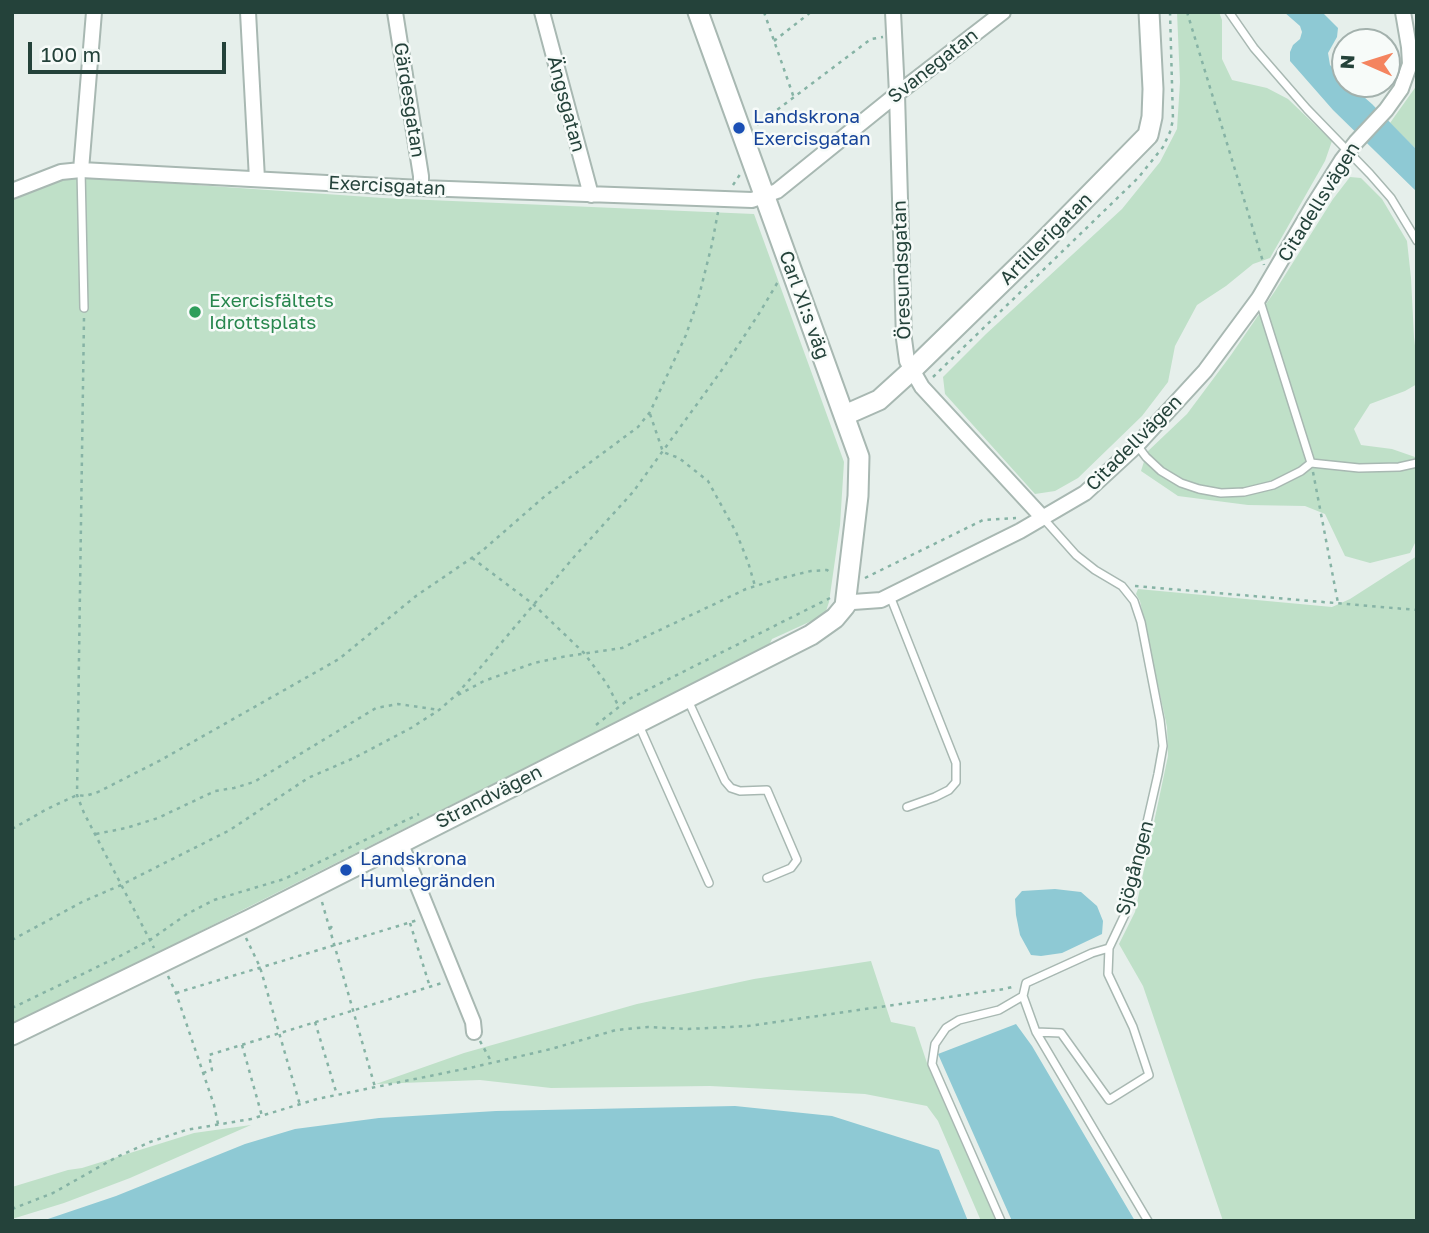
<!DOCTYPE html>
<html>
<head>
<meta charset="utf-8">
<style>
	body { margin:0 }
	#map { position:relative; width:1429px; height:1233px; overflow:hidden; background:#e6efeb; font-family:"Golos Text",sans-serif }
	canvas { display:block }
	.frame { position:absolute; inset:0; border:14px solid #24423a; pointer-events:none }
	.north { position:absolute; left:1331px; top:28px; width:70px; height:70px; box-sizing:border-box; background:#f7fbf9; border:2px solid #a3b1ad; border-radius:50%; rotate:273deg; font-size:19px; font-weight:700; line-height:28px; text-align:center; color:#24423a }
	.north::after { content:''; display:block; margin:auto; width:24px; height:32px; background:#f4845f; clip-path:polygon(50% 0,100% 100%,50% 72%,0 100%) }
	.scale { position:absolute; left:28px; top:42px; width:198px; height:32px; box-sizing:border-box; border:4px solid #24423a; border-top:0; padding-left:9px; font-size:21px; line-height:24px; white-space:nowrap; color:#24423a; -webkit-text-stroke:5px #f7fbf9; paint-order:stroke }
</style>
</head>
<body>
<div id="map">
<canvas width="1429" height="1233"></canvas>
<div class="frame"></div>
<div class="north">N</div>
<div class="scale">100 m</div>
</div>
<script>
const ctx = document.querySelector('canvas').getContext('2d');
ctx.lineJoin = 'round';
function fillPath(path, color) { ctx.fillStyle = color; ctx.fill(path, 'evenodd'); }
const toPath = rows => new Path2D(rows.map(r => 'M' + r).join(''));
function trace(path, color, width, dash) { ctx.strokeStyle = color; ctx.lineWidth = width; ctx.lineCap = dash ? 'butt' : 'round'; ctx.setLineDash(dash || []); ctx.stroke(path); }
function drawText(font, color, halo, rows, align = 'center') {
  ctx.font = font + ' "Golos Text",sans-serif'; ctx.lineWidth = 5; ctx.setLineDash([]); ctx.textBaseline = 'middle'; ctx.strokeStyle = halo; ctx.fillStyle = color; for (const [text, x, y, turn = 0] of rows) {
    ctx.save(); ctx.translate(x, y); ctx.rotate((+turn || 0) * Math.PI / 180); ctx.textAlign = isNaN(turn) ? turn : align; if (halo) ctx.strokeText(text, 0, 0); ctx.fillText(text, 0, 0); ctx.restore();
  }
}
fillPath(toPath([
	[1177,12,1219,12,1222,20,1222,59,1232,80,1267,88,1288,99,1332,141,1325,161,1270,258,1253,264,1226,286,1197,305,1175,346,1168,382,1142,416,1078,478,1055,491,1035,494,945,394,943,377,986,334,1122,209,1160,162,1177,129,1180,82],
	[1417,85,1417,150,1390,123],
	[81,177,383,198,754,214,844,462,840,525,829,602,826,611,818,618,772,639,769,645,12,1026,12,199,63,179],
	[1350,177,1361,178,1382,199,1407,241,1411,278,1414,337,1417,363,1417,384,1405,391,1370,404,1354,429,1361,445,1392,449,1415,457,1417,461,1417,539,1410,553,1370,563,1345,556,1325,514,1305,506,1248,505,1178,496,1141,471,1147,452,1187,414,1231,355,1275,291,1333,199],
	[1417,556,1417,1221,1223,1221,1143,986,1119,944,1135,912,1168,756,1167,727,1140,601,1136,594,1138,589,1332,607,1350,599],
	[871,961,891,1022,915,1027,928,1066,996,1221,981,1221,938,1121,927,1106,865,1094,710,1086,551,1088,480,1080,376,1084,464,1053,637,1004,754,979],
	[251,1125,130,1178,64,1203,12,1219,12,1187,68,1170,82,1168,194,1133]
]), '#bfe0c8');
fillPath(toPath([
	[1284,12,1322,12,1338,28,1337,37,1328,53,1330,65,1345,81,1345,84,1349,84,1372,104,1417,150,1417,192,1333,110,1290,61,1290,52,1293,45,1300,39,1302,32,1300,26],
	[1055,889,1081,892,1097,906,1103,921,1102,934,1062,953,1041,956,1031,955,1020,935,1016,915,1015,899,1022,891],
	[1016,1024,1032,1046,1135,1221,1012,1221,938,1054],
	[735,1106,832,1116,939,1150,968,1221,42,1221,116,1196,245,1144,295,1129,379,1118,496,1111]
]), '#8ec9d4');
const service = toPath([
	[1229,12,1254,48,1307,109,1370,174,1391,198,1417,241],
	[81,170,84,308],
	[1137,445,1146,457,1161,471,1181,483,1199,489,1221,493,1244,492,1273,485,1301,471,1311,463,1259,298],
	[1311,463,1359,468,1399,467,1417,463],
	[890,596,956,763,956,782,949,790,935,797,907,807],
	[687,698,725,781,731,788,740,791,767,790,797,860,791,868,767,878],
	[638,723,709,883],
	[1023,996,1036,1032,1061,1033,1109,1100,1149,1075,1133,1027,1108,974,1109,948],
	[1036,1032,1148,1221],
	[1001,1221,932,1064,935,1044,946,1028,959,1020,999,1010,1023,996,1026,983,1092,953,1109,948,1127,910,1158,774,1163,746,1160,720,1141,622,1134,601,1122,586,1095,570,1076,555,1043,518]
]);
const minor = toPath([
	[248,12,257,179],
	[395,12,421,176,421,188],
	[542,12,591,195],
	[893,12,897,94,904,339,907,361,922,387,1043,518],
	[81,170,94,12],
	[12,191,61,172,81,170,421,188,752,200,777,191,897,94,1003,12],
	[845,606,853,602,881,600,1020,531,1085,493,1137,445,1205,371,1259,298,1313,206,1342,160,1356,142,1386,110,1401,89,1410,64,1409,47,1403,12],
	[400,842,473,1022,474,1032]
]);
const tertiary = toPath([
	[845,415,879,400,911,371,1033,252,1148,135,1152,117,1153,89,1149,12],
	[12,1035,251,919,811,635,835,618,845,606,858,496,859,457,698,12]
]);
trace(service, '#a8b8b2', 10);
trace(minor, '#a8b8b2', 18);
trace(tertiary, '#a8b8b2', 23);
trace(toPath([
	[764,12,794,98],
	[1187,12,1264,265],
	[774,41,811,12],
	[757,125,871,39,883,37],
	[733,185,741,173],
	[84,318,77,795,84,813,154,948],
	[933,377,1138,178,1163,147,1170,132,1173,120,1170,12],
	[650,414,663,452,679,458,708,481,736,532,748,562,755,586],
	[1313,472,1338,603],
	[472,558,533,604,584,653,607,684,619,707],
	[865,578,983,520,1016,518],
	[1135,586,1417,610],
	[458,695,484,681,534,663,562,657,622,648,746,589,778,579,811,571,827,570,832,574],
	[596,725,629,699,830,598],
	[12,829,47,809,77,795,85,796,98,792,161,760,339,659,416,596,482,551,545,496,638,427,650,412,686,335,698,300,712,244,718,212],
	[96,834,126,828,158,818,215,791,234,788,254,782,376,708,398,704,439,710],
	[322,902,375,1087],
	[410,923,430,987],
	[330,929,334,923],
	[246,938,260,967,300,1105],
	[12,940,82,902,121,885,230,830,308,778,354,758,411,728,439,710,455,696,480,668,574,557,633,492,724,367,760,312,779,280],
	[168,976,176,993,214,1105,218,1124],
	[176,993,418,920],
	[12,1008,124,954,150,940,187,914,214,900,284,879,419,814],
	[315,1022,337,1095],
	[480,1041,492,1063],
	[242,1045,262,1116],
	[203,1073,212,1070,209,1055,442,983],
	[12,1209,53,1193,115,1158,150,1142,186,1130,251,1119,317,1099,474,1067,551,1049,616,1030,648,1027,688,1029,748,1026,1004,989,1016,986]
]), '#86b3a5', 2.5, [3.5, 5]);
trace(service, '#fff', 7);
trace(minor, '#fff', 14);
trace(tertiary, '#fff', 19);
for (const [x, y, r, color] of [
	[739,128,7,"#1a4fb4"],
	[195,312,7,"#2e9e5b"],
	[346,870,7,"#1a4fb4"]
]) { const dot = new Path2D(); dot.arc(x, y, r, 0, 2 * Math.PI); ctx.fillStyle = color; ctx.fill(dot); trace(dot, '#f7fbf9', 2.5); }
drawText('19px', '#24423a', '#f7fbf9', [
	["Svanegatan",933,66,-38],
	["Gärdesgatan",409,100,81],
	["Ängsgatan",566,104,75],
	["Exercisgatan",387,186,3],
	["Citadellsvägen",1319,202,-58],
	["Artillerigatan",1046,239,-45],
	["Öresundsgatan",902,270,-92],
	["Carl XI:s väg",804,305,70],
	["Citadellvägen",1134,443,-45],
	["Strandvägen",489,797,-27],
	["Sjögången",1135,868,-75]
]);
drawText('19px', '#164399', '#f7fbf9', [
	["Landskrona",753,117],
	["Exercisgatan",753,139],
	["Landskrona",360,859],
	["Humlegränden",360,881]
], 'left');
drawText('19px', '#27864d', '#f7fbf9', [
	["Exercisfältets",209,301],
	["Idrottsplats",209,323]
], 'left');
</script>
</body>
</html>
